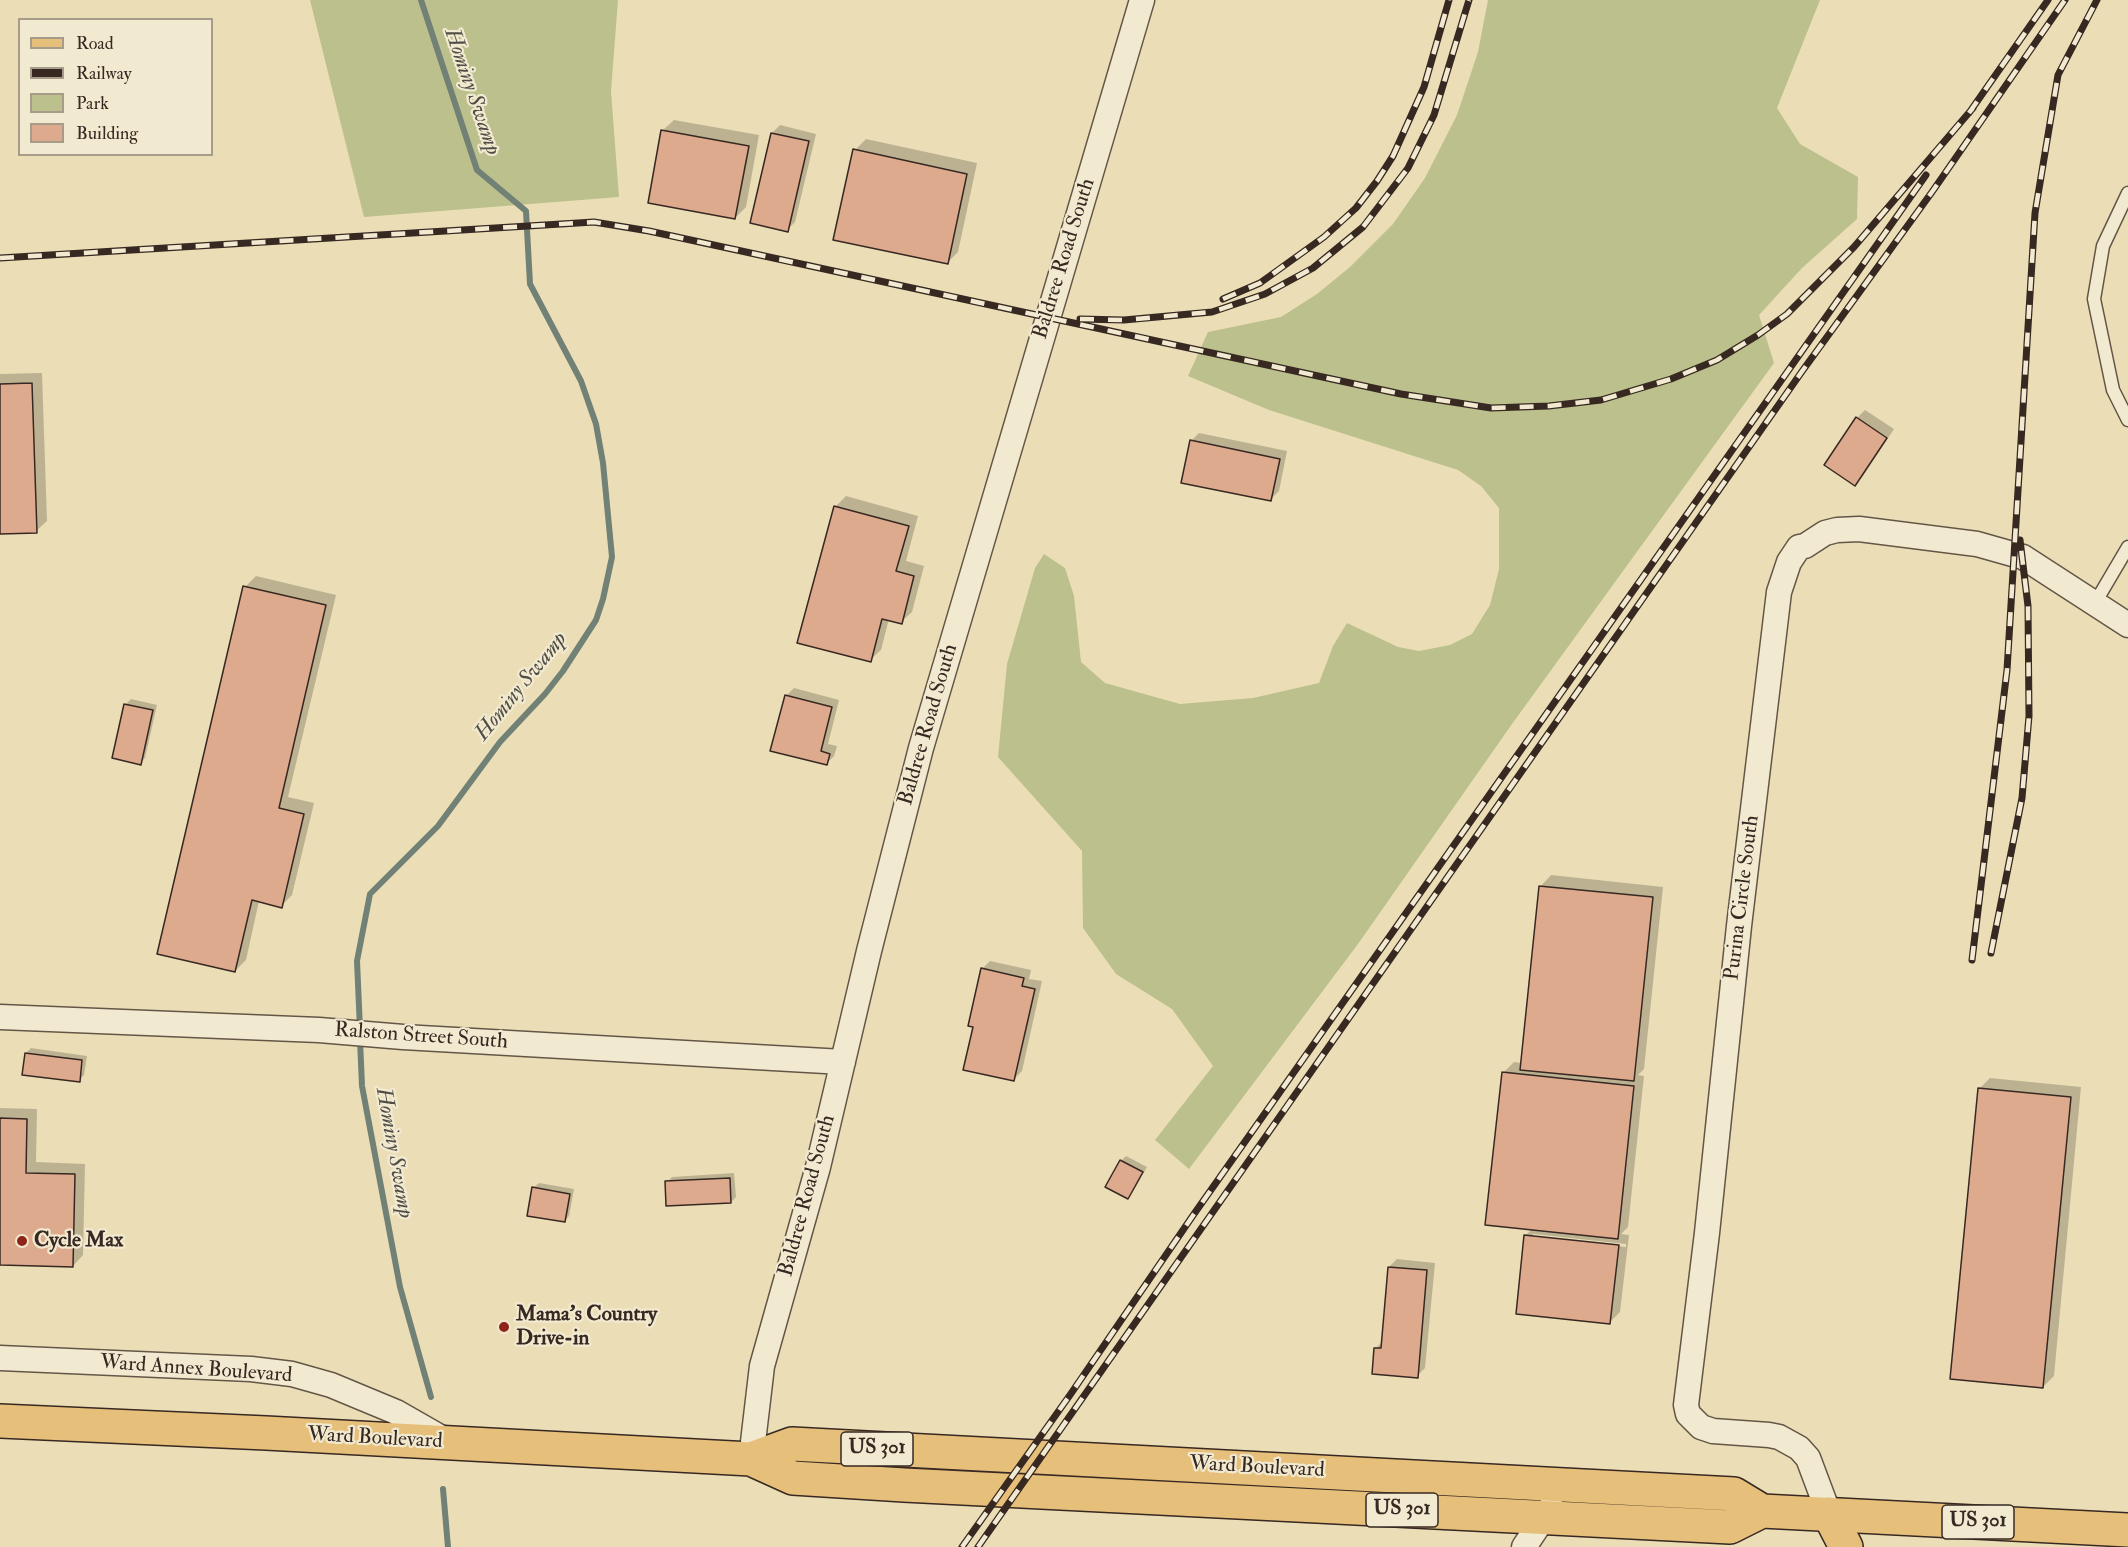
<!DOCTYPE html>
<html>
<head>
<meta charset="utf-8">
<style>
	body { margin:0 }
	#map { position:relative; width:2128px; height:1547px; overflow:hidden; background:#ebdeb6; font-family:"IM FELL Double Pica",serif }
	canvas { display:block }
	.legend { position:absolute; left:18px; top:18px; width:195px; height:138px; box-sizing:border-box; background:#f2ead0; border:2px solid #a79c8a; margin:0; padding:8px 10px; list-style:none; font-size:18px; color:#372822 }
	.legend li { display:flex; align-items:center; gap:12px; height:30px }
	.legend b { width:30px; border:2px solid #a79c8a }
</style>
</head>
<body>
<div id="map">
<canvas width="2128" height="1547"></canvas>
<ul class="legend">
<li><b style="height:8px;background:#e6bf7b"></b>Road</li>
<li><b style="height:8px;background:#372822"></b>Railway</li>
<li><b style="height:16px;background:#bbc08c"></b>Park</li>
<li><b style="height:16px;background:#ddaa8e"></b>Building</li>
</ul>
</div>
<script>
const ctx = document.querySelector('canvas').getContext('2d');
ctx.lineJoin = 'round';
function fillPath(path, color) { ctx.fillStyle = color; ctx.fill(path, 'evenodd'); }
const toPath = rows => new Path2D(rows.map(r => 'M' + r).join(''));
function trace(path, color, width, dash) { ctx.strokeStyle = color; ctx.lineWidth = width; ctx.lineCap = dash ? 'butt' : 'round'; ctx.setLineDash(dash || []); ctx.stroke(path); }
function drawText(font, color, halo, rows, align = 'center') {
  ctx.font = font + ' "IM FELL Double Pica",serif'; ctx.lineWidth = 4.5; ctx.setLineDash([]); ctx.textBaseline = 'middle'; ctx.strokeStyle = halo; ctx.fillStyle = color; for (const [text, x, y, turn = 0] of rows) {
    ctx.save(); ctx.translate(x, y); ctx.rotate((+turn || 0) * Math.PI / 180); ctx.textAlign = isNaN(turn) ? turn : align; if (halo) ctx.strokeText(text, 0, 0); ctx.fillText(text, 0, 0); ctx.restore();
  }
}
fillPath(toPath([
	[310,0,618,0,611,91,619,197,364,217],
	[1488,0,1820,0,1777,108,1800,144,1858,177,1857,219,1802,268,1759,315,1774,363,1512,724,1358,944,1189,1169,1155,1140,1213,1066,1172,1009,1116,974,1083,928,1082,851,998,757,1007,664,1035,568,1044,554,1065,568,1074,596,1081,662,1105,683,1180,704,1253,698,1319,683,1333,646,1347,623,1398,647,1419,651,1450,645,1472,634,1490,605,1499,569,1499,508,1481,486,1458,470,1269,410,1188,376,1208,332,1281,317,1317,294,1350,267,1393,224,1425,178,1457,115,1478,52]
]), '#bbc08c');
fillPath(toPath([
	[674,120,759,135,746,207,735,218,650,202,663,130],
	[780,125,816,134,795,222,787,230,772,133],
	[866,139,977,163,958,252,947,263,855,150],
	[42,373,47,521,36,531,0,532,0,374],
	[1865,410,1894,429,1863,476,1855,484,1826,464,1857,418],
	[1199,433,1287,451,1279,491,1271,499,1191,441],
	[846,496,918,516,906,561,924,566,912,612,901,622,889,619,881,650,870,660,835,507],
	[256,576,336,595,288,797,314,803,292,895,281,906,259,901,246,960,235,971,245,587],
	[794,688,839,700,828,744,837,746,834,756,826,764,786,696],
	[131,699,157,705,145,758,140,763,114,757,126,704],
	[1551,875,1663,887,1644,1069,1638,1075,1644,1076,1628,1227,1621,1234,1629,1235,1620,1312,1609,1323,1526,1235,1533,1228,1503,1073,1514,1062,1522,1063,1541,886],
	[1533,1234,1626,1244,1626,1247,1533,1237],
	[990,961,1031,970,1029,979,1042,981,1022,1071,1014,1079,974,1026,982,969],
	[31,1048,87,1056,84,1075,79,1080,26,1053],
	[1990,1078,2081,1087,2054,1376,2043,1387,1979,1089],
	[0,1108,37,1109,36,1162,85,1164,83,1255,73,1266,0,1264],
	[1126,1156,1147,1167,1133,1192,1128,1197,1121,1161],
	[734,1173,736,1197,731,1202,667,1182,672,1177],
	[539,1183,574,1189,569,1216,564,1221,533,1188],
	[1397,1259,1435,1263,1425,1368,1417,1376,1376,1348,1383,1341,1389,1267]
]), '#0003');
trace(toPath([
	[360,1029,357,961,370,894,438,826,500,742,545,694,563,671,596,620,603,599,612,557,603,463,596,424,581,381,530,284,526,211,477,170,421,0],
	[360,1040,362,1086,400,1287,431,1397],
	[443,1489,448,1547]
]), '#718175', 6);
const building = toPath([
	[661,130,749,146,735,219,648,203,661,130],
	[771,133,809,141,788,232,750,223,771,133],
	[853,149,967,174,948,264,833,240,853,149],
	[32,383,37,533,0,534,0,384,32,383],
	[1856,417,1887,438,1855,486,1824,465,1856,417],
	[1190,440,1280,459,1271,501,1181,483,1190,440],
	[834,506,909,526,896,571,914,576,902,624,882,619,871,662,797,643,834,506],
	[243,586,326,605,279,808,304,814,282,908,252,900,235,972,157,954,243,586],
	[785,695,832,707,821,751,830,754,827,765,770,751,785,695],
	[124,704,153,710,141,765,112,758,124,704],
	[1539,886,1653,897,1634,1081,1520,1070,1539,886],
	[981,968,1024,978,1022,986,1035,989,1014,1081,963,1070,973,1027,968,1026,981,968],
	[25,1053,82,1060,80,1082,22,1075,25,1053],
	[1502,1072,1634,1086,1618,1239,1485,1225,1502,1072],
	[1978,1088,2071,1097,2043,1388,1950,1379,1978,1088],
	[0,1118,27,1119,26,1173,75,1174,73,1267,0,1265,0,1118],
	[1120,1160,1143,1172,1128,1199,1105,1187,1120,1160],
	[730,1178,731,1203,666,1206,665,1181,730,1178],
	[532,1187,570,1194,565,1222,527,1216,532,1187],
	[1524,1235,1619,1245,1610,1324,1516,1314,1524,1235],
	[1388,1267,1427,1270,1418,1378,1372,1374,1374,1348,1381,1348,1388,1267]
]);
fillPath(building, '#ddaa8e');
trace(building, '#372822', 1.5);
const service = toPath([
	[2128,193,2103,246,2094,299,2113,390,2128,420],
	[2095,603,2128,547]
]);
const minor = toPath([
	[0,1017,319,1030,403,1037,843,1062],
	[0,1358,251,1369,292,1374,331,1385,396,1412,445,1440],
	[751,1459,762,1366,818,1167,869,951,921,748,1142,0],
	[1829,1514,1808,1458,1799,1448,1779,1437,1769,1435,1713,1431,1701,1427,1688,1414,1686,1405,1707,1233,1739,926,1779,592,1789,562,1799,547,1805,546,1825,533,1837,530,1859,529,1977,544,2023,557,2128,625],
	[1524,1547,1551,1507]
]);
const primary = toPath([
	[1829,1514,1846,1547]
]);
const trunk = toPath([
	[0,1421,266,1433,751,1459,793,1478,904,1485,1730,1527,1762,1511],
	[751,1459,792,1444,1734,1494,1762,1511,2128,1530]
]);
trace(service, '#645647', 15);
trace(minor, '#645647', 27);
trace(primary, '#372822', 36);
trace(trunk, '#372822', 36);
trace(service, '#f2ead0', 12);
trace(minor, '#f2ead0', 24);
trace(primary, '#e6bf7b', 33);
trace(trunk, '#e6bf7b', 33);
const rail = toPath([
	[1969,113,2048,0],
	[0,258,594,222,649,231,1401,394,1491,408,1549,406,1601,400,1671,379,1717,360,1758,335,1787,314,1854,247,1973,108],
	[1223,299,1260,283,1324,237,1356,208,1377,181,1393,156,1424,87,1449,0],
	[1080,319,1124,320,1212,312,1265,294,1313,268,1363,227,1408,168,1434,115,1469,0],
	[1991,953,2022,798,2029,716,2028,606,2020,540],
	[1972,960,2007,670,2035,213,2058,75,2097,0],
	[962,1547,1070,1395,1194,1214,1926,175],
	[978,1547,1803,370,1932,192,2065,0]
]);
trace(rail, '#372822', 7);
trace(rail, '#f2ead0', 4.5, [14]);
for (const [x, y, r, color] of [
	[22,1241,6,"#8f2418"],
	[504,1327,6,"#8f2418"]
]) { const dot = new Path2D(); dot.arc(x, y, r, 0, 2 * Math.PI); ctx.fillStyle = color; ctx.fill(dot); trace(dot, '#f2ead0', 2); }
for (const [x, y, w] of [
	[877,1449,72],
	[1402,1510,72],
	[1978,1522,72]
]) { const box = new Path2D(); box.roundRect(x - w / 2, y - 17, w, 34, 4.5); ctx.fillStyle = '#f2ead0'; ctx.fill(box); trace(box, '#372822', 1.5); }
drawText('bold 20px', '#372822', null, [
	["US 301",877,1449],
	["US 301",1402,1510],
	["US 301",1978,1522]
]);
drawText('21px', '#372822', '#f2ead0', [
	["Baldree Road South",1065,259,-73],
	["Baldree Road South",929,725,-74],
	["Purina Circle South",1743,898,-83],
	["Ralston Street South",421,1037,4],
	["Baldree Road South",808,1196,-75],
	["Ward Annex Boulevard",196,1370,4],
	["Ward Boulevard",375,1439,3],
	["Ward Boulevard",1257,1468,3]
]);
drawText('bold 21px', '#372822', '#f2ead0', [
	["Cycle Max",34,1241],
	["Mama's Country",516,1315],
	["Drive-in",516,1339]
], 'left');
drawText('italic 22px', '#4f4d45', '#f2ead0', [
	["Hominy Swamp",471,92,71],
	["Hominy Swamp",522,687,-51],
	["Hominy Swamp",393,1153,80]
]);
</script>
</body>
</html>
